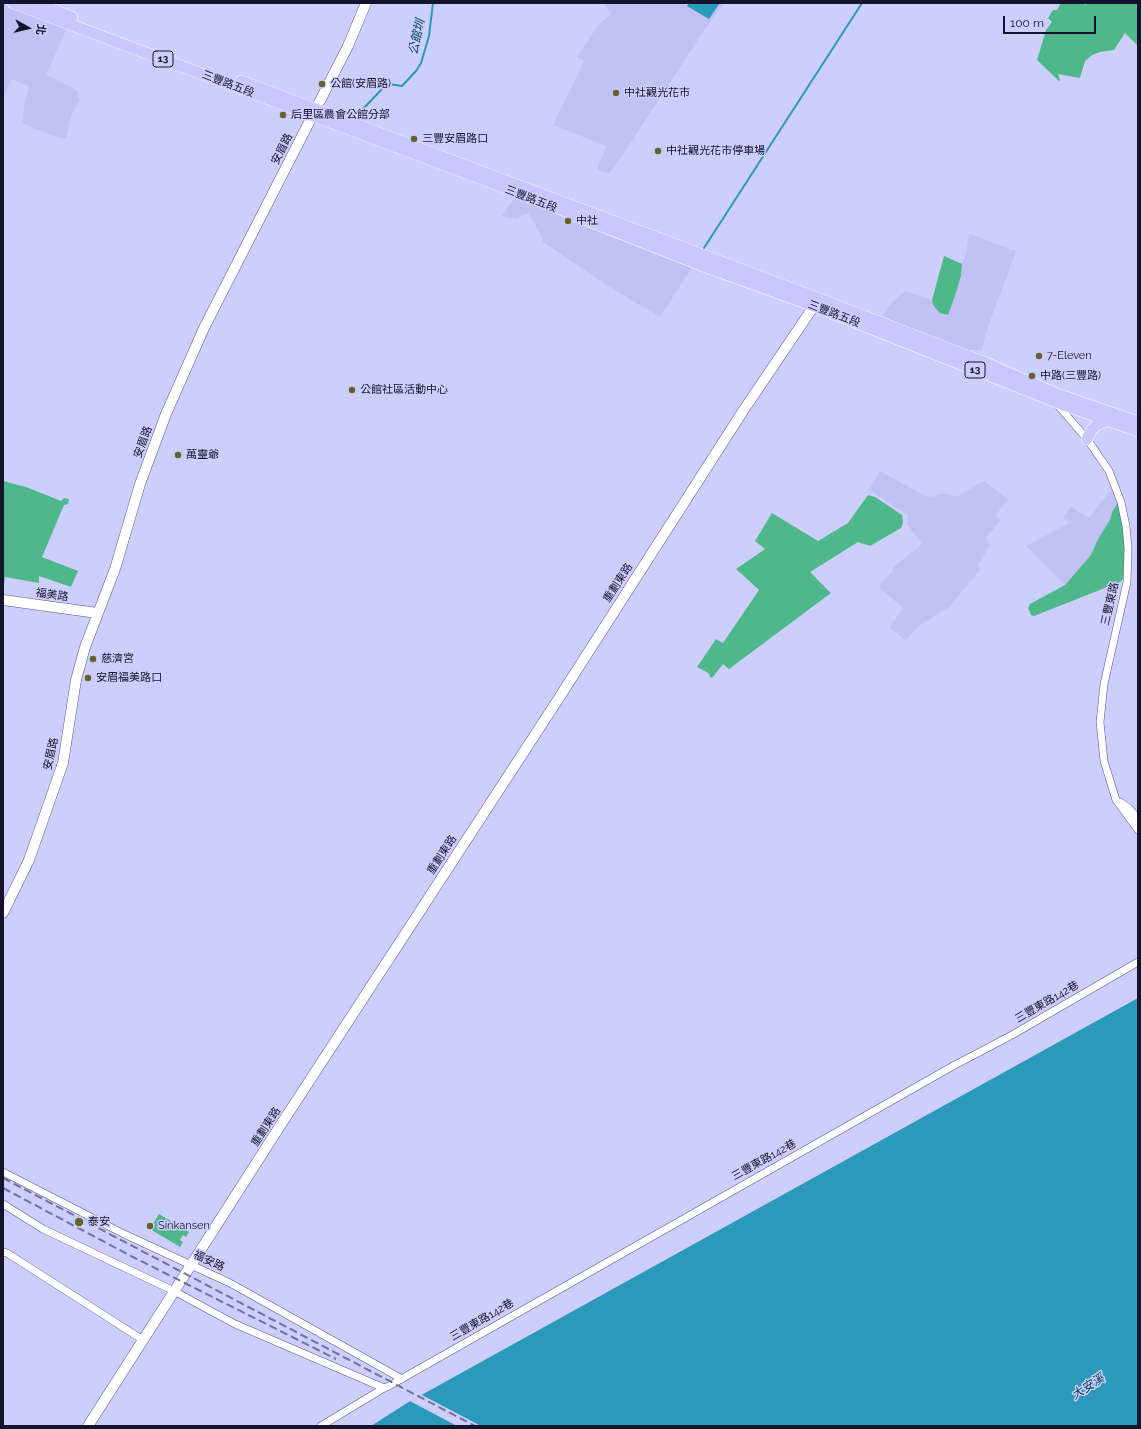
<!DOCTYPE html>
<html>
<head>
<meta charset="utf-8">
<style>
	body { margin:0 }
	#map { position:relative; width:1141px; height:1429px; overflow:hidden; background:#cccefb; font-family:Raleway,"Noto Sans TC",sans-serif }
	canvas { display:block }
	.frame { position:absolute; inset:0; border:4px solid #14122d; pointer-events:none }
	.north { position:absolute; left:8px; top:8px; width:40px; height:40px; -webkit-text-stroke:3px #cccefb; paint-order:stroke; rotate:98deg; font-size:11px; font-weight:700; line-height:16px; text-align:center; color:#14122d }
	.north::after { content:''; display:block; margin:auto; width:14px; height:18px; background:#14122d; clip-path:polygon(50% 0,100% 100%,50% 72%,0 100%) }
	.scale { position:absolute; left:1003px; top:16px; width:93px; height:18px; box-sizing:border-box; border:2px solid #14122d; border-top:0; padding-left:5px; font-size:12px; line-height:14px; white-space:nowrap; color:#14122d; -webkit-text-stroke:3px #cccefb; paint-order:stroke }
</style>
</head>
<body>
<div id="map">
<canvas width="1141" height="1429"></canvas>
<div class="frame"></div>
<div class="north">北</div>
<div class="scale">100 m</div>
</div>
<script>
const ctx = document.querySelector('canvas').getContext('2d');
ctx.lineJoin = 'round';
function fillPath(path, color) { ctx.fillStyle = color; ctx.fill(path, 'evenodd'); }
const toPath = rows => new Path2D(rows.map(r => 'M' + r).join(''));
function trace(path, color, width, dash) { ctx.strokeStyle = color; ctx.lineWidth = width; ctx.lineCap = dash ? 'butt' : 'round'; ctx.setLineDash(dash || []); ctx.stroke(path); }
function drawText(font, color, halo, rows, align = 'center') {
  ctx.font = font + ' Raleway,"Noto Sans TC",sans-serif'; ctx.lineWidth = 3; ctx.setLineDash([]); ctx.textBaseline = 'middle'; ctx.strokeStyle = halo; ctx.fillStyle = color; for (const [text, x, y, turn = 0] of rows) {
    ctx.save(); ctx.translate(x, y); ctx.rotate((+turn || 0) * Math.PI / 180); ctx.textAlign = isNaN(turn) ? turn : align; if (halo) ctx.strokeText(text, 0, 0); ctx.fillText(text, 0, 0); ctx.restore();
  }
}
fillPath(toPath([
	[606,3,725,3,711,20,622,156,610,172,606,173,597,169,606,146,553,125,584,61,577,57,599,24,611,14,605,5],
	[3,4,67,28,46,75,77,90,80,100,71,116,66,139,50,135,22,123,24,108,29,86,11,79,3,99],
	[514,198,693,266,660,317,605,284,543,242,541,234,528,213,516,219,502,216],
	[969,234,1016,251,986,332,982,350,966,350,881,320,889,306,905,291,932,300,933,305,961,276,962,264,966,254],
	[880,471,925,496,931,497,944,493,956,497,984,481,1008,499,995,516,1001,520,986,538,990,545,978,565,980,570,949,607,920,625,906,640,889,628,903,608,881,589,880,584,893,571,892,568,922,544,907,524,908,518,907,514,869,490],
	[1113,487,1118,502,1112,512,1110,520,1098,539,1091,555,1065,585,1026,546,1069,523,1063,518,1071,507,1089,518]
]), '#c0c2f4');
fillPath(toPath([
	[1061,3,1082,3,1086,5,1087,3,1138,3,1138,46,1125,33,1114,50,1100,52,1092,55,1085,61,1080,78,1058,74,1060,80,1059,81,1037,60,1046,30,1052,22,1048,18,1053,10,1057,10],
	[944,256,962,264,961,276,956,293,948,315,940,313,933,305,932,300],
	[3,481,26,487,61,501,64,498,69,499,68,504,64,505,42,557,78,571,71,587,39,576,39,583,5,577,3,591],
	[868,495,875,497,902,515,903,522,901,528,870,546,858,542,810,572,831,593,729,669,723,664,712,678,709,676,710,674,697,667,716,639,723,643,759,590,745,577,736,569,765,549,755,541,772,513,818,541,848,523],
	[1118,502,1125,542,1124,571,1123,579,1120,582,1034,616,1031,615,1028,608,1030,604,1065,585,1091,555,1098,539,1110,520,1112,512],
	[159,1214,189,1232,186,1237,183,1235,180,1240,183,1242,180,1247,150,1229]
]), '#4eb88b');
fillPath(toPath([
	[689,3,720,3,709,19,687,6],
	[1138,998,1138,1426,371,1426,407,1403]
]), '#2b99ba');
fillPath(toPath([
	[420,1394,481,1426,457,1426,408,1400]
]), '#cccefb');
trace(toPath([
	[359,113,385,86,389,84,402,86,416,71,421,63,429,36,433,3],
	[704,248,862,3]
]), '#2b99ba', 2);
const street = toPath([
	[1056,403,1087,439,1109,471,1121,502,1126,526,1128,548,1127,582,1104,684,1100,722,1104,761,1116,800,1138,830],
	[1120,802,1129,808,1138,819],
	[3,1172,124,1234,230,1283,402,1379],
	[3,1204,43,1229,174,1291,235,1324,384,1388],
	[3,1252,7,1253,143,1340],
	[321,1426,384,1388,389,1386,953,1066,1012,1035,1138,962]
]);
const secondary = toPath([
	[3,600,97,613],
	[3,913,29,860,63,763,76,680,85,647,115,569,140,484,166,414,204,328,348,46,366,3],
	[88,1426,280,1126,557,701,743,411,814,306,817,300]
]);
const primary = toPath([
	[13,3,551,205,578,217,698,264,814,306,1056,402,1138,431],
	[37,3,72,17],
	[241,81,817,298,986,363,1057,394,1138,422],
	[1087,439,1092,429,1097,425,1107,421]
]);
trace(street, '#585698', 8);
trace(secondary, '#585698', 11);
trace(primary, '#fff', 12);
trace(street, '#fff', 7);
trace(secondary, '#fff', 10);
trace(primary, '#c8c8fe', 11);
trace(toPath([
	[3,1178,475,1426],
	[3,1188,129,1255,336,1359]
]), '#727296', 2, [8, 4]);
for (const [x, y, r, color] of [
	[322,84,4,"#67612d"],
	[616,93,4,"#67612d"],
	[283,115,4,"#67612d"],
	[414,139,4,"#67612d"],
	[658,151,4,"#67612d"],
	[568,221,4,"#67612d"],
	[1039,356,4,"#67612d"],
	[1032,376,4,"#67612d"],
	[352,390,4,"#67612d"],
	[178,455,4,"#67612d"],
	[93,659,4,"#67612d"],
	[88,678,4,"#67612d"],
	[79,1222,5,"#67612d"],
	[150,1226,4,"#67612d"]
]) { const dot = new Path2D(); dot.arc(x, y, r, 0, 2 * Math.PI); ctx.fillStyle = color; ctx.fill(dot); trace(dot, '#cccefb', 1.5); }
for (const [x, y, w] of [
	[163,59,20],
	[975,370,20]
]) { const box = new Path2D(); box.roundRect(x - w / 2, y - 8, w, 16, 3); ctx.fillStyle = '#cccefb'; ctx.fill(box); trace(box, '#14122d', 1); }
drawText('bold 10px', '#14122d', null, [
	["13",163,59],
	["13",975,370]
]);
drawText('11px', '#14122d', '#cccefb', [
	["三豐路五段",228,84,21],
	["安眉路",282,149,-63],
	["三豐路五段",531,199,21],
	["三豐路五段",834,314,21],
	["安眉路",143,442,-70],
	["重劃東路",618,583,-57],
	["福美路",52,595,8],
	["三豐東路",1110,604,-77],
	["安眉路",51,754,-78],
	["重劃東路",442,855,-57],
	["三豐東路142巷",1047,1002,-30],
	["重劃東路",266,1127,-57],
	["三豐東路142巷",764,1160,-29],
	["福安路",209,1261,25],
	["三豐東路142巷",482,1320,-30]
]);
drawText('11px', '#14122d', '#cccefb', [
	["公館(安眉路)",330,84],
	["中社觀光花市",624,93],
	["后里區農會公館分部",291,115],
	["三豐安眉路口",422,139],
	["中社觀光花市停車場",666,151],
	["中社",576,221],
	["7-Eleven",1047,356],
	["中路(三豐路)",1040,376],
	["公館社區活動中心",360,390],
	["萬𤫊爺",186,455],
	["慈濟宮",101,659],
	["安眉福美路口",96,678],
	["泰安",88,1222],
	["Sinkansen",158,1226]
], 'left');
drawText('italic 12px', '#004052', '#cccefb', [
	["公館圳",417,37,-78],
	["大安溪",1088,1387,-33]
]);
</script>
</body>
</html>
